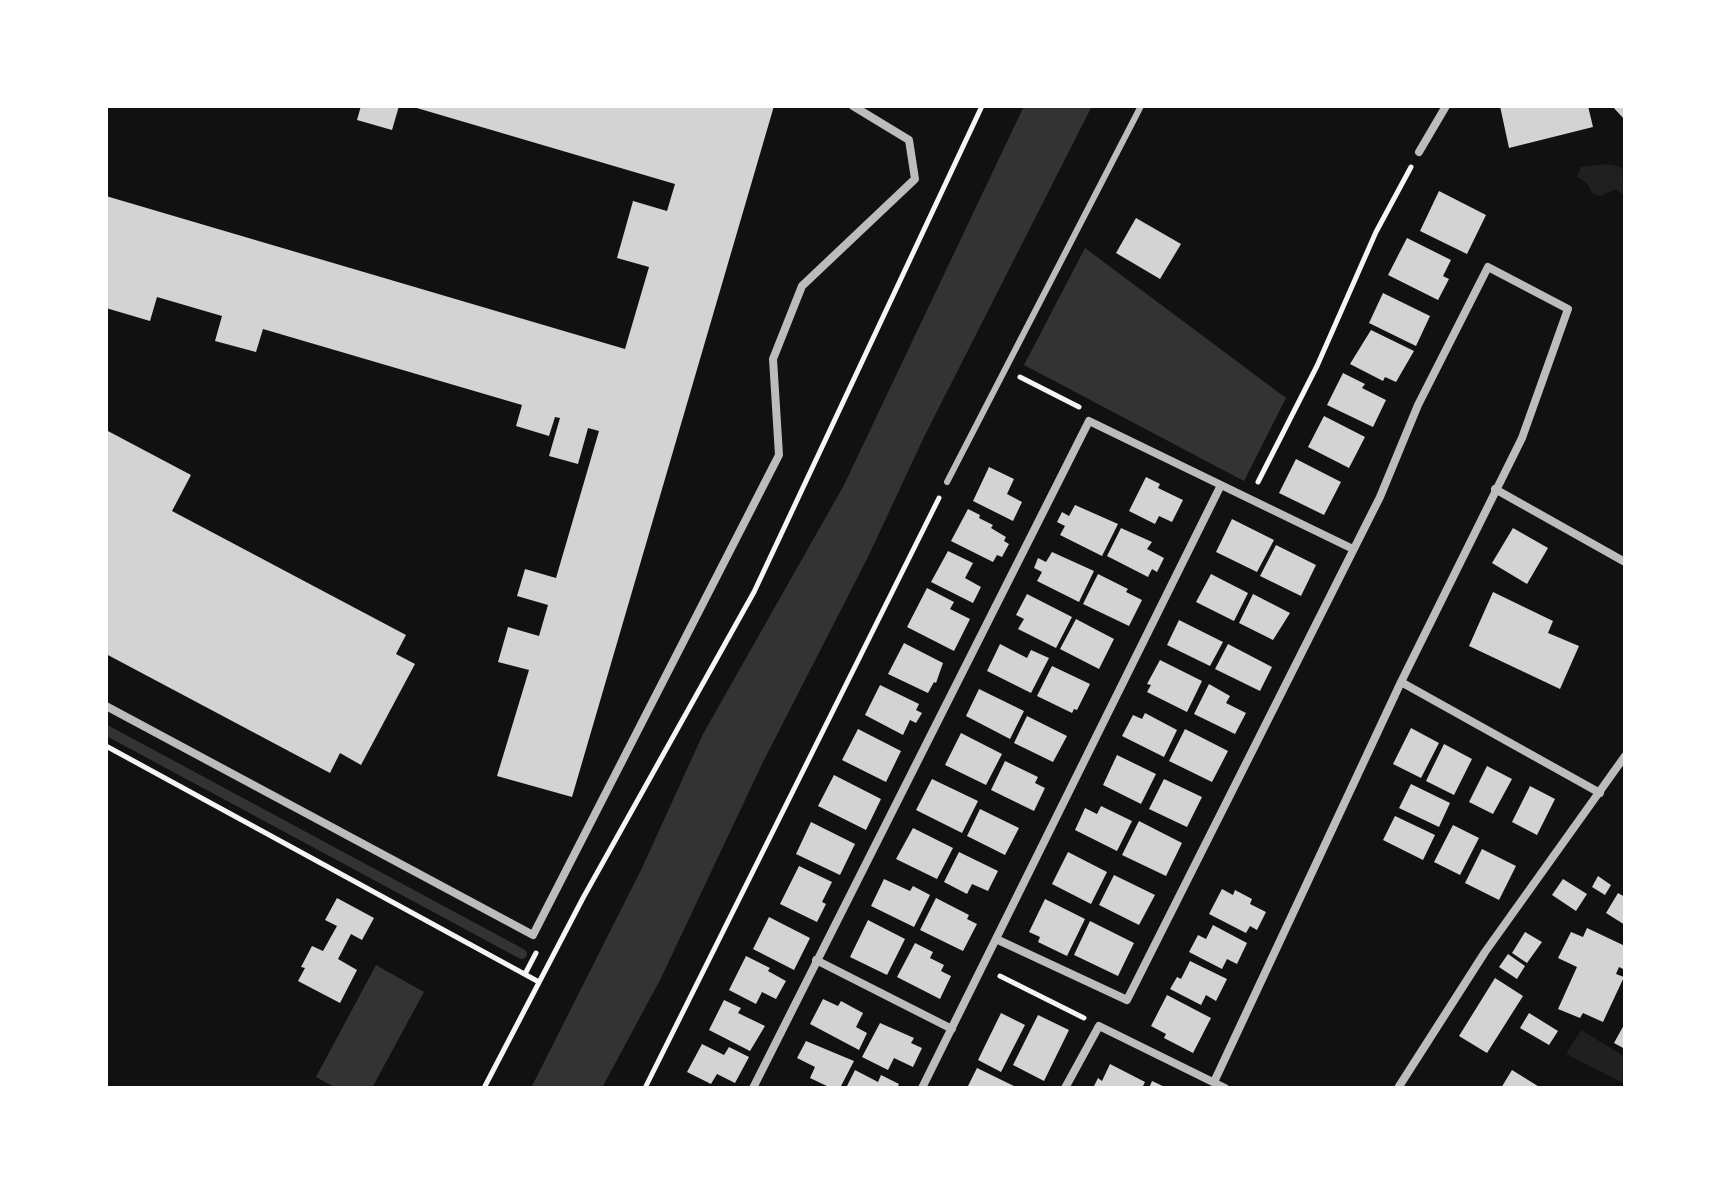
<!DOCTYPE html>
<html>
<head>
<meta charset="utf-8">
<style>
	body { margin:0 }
	#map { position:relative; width:1731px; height:1194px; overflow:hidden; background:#111; font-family:"Public Sans",sans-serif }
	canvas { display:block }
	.frame { position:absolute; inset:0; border:108px solid #fff; pointer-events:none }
</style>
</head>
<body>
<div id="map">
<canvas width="1731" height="1194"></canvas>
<div class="frame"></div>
</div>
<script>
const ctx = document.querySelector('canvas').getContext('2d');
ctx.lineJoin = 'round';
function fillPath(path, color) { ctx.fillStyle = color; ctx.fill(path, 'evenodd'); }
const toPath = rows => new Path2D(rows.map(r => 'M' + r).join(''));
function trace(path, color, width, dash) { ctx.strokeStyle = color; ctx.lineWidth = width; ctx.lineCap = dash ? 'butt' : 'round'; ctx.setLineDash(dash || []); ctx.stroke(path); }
fillPath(toPath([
	[1606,164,1618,166,1625,171,1625,197,1616,189,1600,196,1593,194,1587,183,1577,177,1581,167],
	[1581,1030,1625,1057,1625,1084,1566,1054]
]), '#202020');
fillPath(toPath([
	[1024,106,1092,106,924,437,868,557,763,762,661,978,602,1088,531,1088,642,868,703,734,844,485],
	[1085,248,1286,398,1244,481,1024,365],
	[376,965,424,992,372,1088,336,1088,316,1077]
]), '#333');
trace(toPath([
	[106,730,522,954]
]), '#333', 10);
fillPath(toPath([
	[361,106,399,106,392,130,357,120],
	[410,106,774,106,572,797,497,776,529,670,498,662,508,627,539,636,548,605,517,596,525,569,556,578,599,431,588,428,578,464,549,456,560,418,555,417,549,436,516,426,522,405,263,329,256,352,215,341,222,316,157,297,150,321,106,308,106,196,625,349,649,267,617,258,633,201,667,211,675,184],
	[1500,106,1588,106,1593,127,1509,148],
	[1612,106,1625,106,1625,120],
	[1439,191,1486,215,1467,254,1420,231],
	[1136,218,1181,244,1160,279,1116,253],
	[1407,238,1451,260,1443,276,1449,279,1438,300,1388,275],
	[1383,293,1430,316,1416,346,1369,323],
	[1371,330,1414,351,1396,382,1385,377,1383,381,1350,364],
	[1343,373,1365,384,1362,388,1386,400,1373,427,1327,405],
	[1324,416,1365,437,1349,468,1308,447],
	[106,430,191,475,172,511,406,635,396,654,415,664,361,765,340,753,330,773,106,654],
	[1296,459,1341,482,1324,515,1279,493],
	[989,467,1014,479,1007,494,1022,502,1013,521,973,501],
	[1146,477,1160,484,1158,488,1183,500,1172,522,1159,516,1155,524,1129,511],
	[1075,505,1118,524,1102,556,1060,535,1065,526,1057,522,1062,512,1069,516],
	[968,509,980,515,979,518,993,525,991,528,1006,537,1004,541,1009,544,1002,557,997,555,993,562,951,541],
	[1232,519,1274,540,1257,572,1216,552],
	[1121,528,1152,542,1147,549,1164,558,1157,572,1152,569,1148,577,1107,556],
	[1513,528,1548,548,1527,584,1492,563],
	[1276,545,1316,565,1301,596,1260,576],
	[948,551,973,563,965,578,981,587,973,603,931,582],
	[1052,552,1094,571,1079,602,1037,581,1042,572,1034,568,1038,558,1046,562],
	[1098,574,1128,589,1126,592,1142,600,1129,626,1083,604],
	[1211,574,1248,593,1234,621,1196,602],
	[927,588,954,602,950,609,970,619,954,651,907,627],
	[1493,592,1553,621,1548,633,1579,646,1560,689,1469,646],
	[1027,594,1072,617,1056,648,1018,629,1024,619,1016,615],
	[1253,594,1290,613,1273,640,1239,623],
	[1076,619,1114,639,1099,669,1060,649],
	[1179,620,1223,642,1210,666,1167,645],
	[904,643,943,663,936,683,934,682,928,693,888,674],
	[1000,644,1027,658,1031,650,1049,658,1031,693,987,671],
	[1228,644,1272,667,1260,691,1215,669],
	[1160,660,1202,681,1187,712,1147,692,1151,685,1147,684],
	[1052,666,1090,684,1077,710,1074,709,1072,713,1037,696],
	[1209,684,1230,696,1226,703,1246,713,1235,734,1194,714],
	[880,685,919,704,916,710,922,713,916,723,910,720,903,735,865,715],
	[979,689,1024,711,1010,739,966,716],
	[1145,713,1177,730,1164,757,1122,736,1133,715,1142,719],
	[1027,716,1067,736,1053,762,1014,743],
	[1411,728,1439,743,1421,778,1393,764],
	[858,729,901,751,886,782,842,760],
	[1185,729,1228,751,1212,782,1169,761],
	[961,733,1002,754,986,785,945,765],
	[1444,744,1472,759,1454,795,1426,781],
	[1117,755,1156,774,1141,804,1103,785],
	[1005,761,1038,777,1035,783,1045,788,1034,811,991,790],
	[1487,766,1512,779,1493,814,1469,802],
	[834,775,881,799,866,830,818,806],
	[932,779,978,801,962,833,916,810],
	[1164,779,1202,797,1187,827,1149,809],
	[1411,784,1450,803,1439,827,1399,808],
	[1530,786,1555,799,1537,835,1512,822],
	[1101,806,1132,821,1117,851,1075,830,1085,808,1097,814],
	[980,809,1019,828,1005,855,967,836],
	[1395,816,1435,835,1423,860,1383,840],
	[1139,821,1182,843,1166,876,1122,855],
	[811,822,855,844,840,875,796,854],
	[1453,825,1479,838,1460,875,1434,862],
	[913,828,953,848,937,879,896,859],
	[1482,849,1516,866,1499,900,1465,883],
	[959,852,998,871,988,891,972,884,967,894,944,882],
	[1068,852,1107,872,1091,904,1052,884],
	[799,866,832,882,822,902,826,904,817,922,780,904],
	[1114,875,1155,895,1139,925,1099,905],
	[1598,876,1611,885,1605,895,1592,887],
	[884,879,910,891,913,886,930,895,914,927,871,906],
	[1563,879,1587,894,1576,911,1552,895],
	[1222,889,1233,895,1235,890,1252,899,1250,904,1266,912,1257,930,1250,926,1246,933,1209,914],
	[1618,893,1625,897,1625,925,1606,913],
	[337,898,374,918,362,940,351,934,338,959,357,970,340,1003,298,981,305,968,301,967,312,946,323,951,337,926,325,920],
	[936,898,969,915,967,919,977,924,963,951,920,930],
	[1045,899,1085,919,1067,956,1038,942,1040,937,1029,932],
	[769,917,810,938,794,970,753,949],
	[868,920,905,939,887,975,850,957],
	[1090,921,1134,943,1118,976,1074,955],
	[1213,925,1247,943,1237,964,1227,959,1222,969,1189,952,1198,935,1206,939],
	[1587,928,1625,946,1625,970,1619,967,1616,974,1624,977,1603,1022,1583,1013,1580,1018,1558,1009,1577,967,1558,958,1571,932,1583,937],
	[1525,932,1542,942,1527,963,1512,953],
	[915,943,933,952,930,958,944,965,941,971,951,976,940,999,897,977],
	[1508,954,1525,966,1517,979,1499,967],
	[746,956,770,968,768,971,786,981,776,999,762,992,756,1004,729,990],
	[1190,961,1227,979,1216,1001,1206,995,1201,1005,1170,989,1177,977,1181,979],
	[1495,978,1523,996,1487,1053,1459,1036],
	[1167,995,1211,1018,1193,1053,1164,1038,1166,1034,1151,1026],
	[823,999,838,1006,841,1001,863,1013,856,1027,867,1033,859,1050,810,1024],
	[724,1000,741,1008,738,1013,765,1026,750,1051,709,1030],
	[1001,1013,1025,1025,1001,1072,978,1060],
	[1529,1013,1558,1031,1549,1045,1520,1028],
	[1038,1015,1069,1030,1044,1081,1013,1065],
	[880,1023,914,1038,911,1043,922,1048,913,1067,894,1058,888,1070,862,1057],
	[1625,1023,1625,1049,1614,1043],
	[806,1041,854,1061,840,1088,831,1088,810,1078,815,1067,797,1058],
	[702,1044,724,1055,729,1047,749,1057,735,1083,717,1074,711,1084,687,1072],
	[1110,1064,1145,1082,1142,1088,1093,1088,1098,1078,1102,1081],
	[977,1068,1018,1088,967,1088],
	[855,1070,878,1082,881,1075,899,1084,897,1088,846,1088],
	[1512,1070,1541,1088,1501,1088],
	[1152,1081,1167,1088,1149,1088]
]), '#d3d3d3');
trace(toPath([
	[1020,377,1079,407],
	[1258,482,1317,366,1376,232,1411,167],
	[106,746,539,982],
	[525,974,536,953],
	[1000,976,1084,1018],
	[484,1088,583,898,754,592,982,106],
	[645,1088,939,498]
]), '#f5f5f5', 5);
trace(toPath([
	[947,482,1141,106]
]), '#bcbcbc', 6);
trace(toPath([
	[1419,152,1446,106],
	[1495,489,1625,562],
	[1401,682,1600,793],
	[106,706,533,935,779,455,773,359,802,286,915,179,909,140,853,106],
	[996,939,1127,1000,1380,497,1418,405,1488,267,1568,309,1522,438,1401,682,1214,1082],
	[816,960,952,1029],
	[753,1088,1089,421,1353,549],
	[922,1088,1221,485],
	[1065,1088,1099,1026,1225,1088],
	[1398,1088,1485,952,1625,756]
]), '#bcbcbc', 8);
</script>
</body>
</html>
